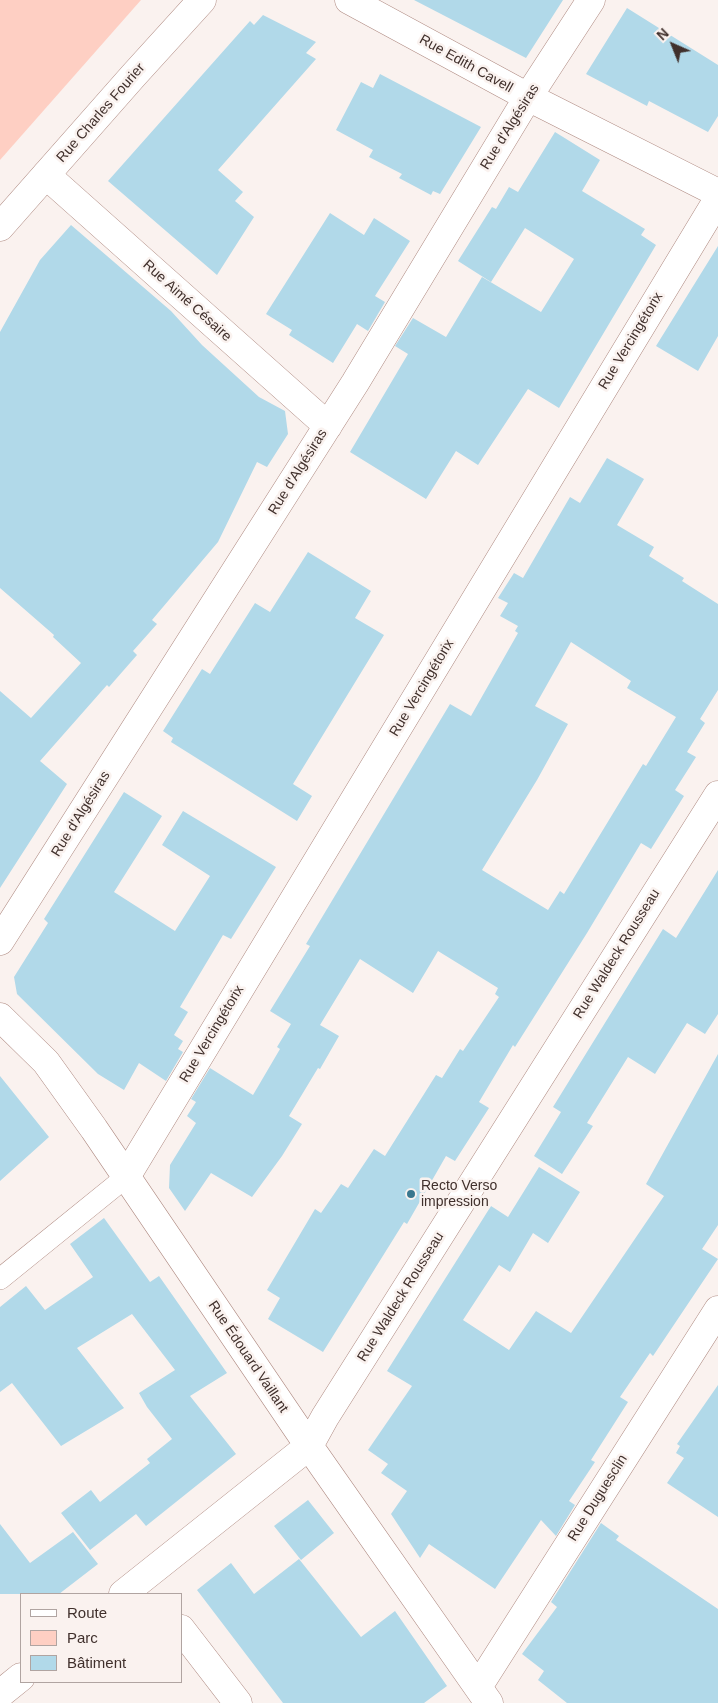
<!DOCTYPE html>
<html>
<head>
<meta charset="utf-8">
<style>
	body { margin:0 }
	#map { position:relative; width:718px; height:1703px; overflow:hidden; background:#faf2ef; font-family:Arial,sans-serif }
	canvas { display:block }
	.legend { position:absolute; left:20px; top:1593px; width:162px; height:90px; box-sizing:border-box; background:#faf2ef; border:1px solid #b0a4a1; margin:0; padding:6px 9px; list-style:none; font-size:15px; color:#40302c }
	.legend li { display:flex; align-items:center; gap:10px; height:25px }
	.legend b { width:25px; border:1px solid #b0a4a1 }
	.north { position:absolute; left:648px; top:20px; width:50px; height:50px; -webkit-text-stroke:4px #faf2ef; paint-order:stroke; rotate:316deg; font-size:14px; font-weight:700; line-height:20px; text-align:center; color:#40302c }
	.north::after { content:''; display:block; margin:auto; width:18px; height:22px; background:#40302c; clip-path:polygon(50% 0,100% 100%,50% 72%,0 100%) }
</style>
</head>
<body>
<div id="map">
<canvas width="718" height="1703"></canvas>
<ul class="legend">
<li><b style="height:6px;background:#fff"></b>Route</li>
<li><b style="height:14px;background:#fecfc3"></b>Parc</li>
<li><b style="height:14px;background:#b1d9e9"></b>Bâtiment</li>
</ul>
<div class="north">N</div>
</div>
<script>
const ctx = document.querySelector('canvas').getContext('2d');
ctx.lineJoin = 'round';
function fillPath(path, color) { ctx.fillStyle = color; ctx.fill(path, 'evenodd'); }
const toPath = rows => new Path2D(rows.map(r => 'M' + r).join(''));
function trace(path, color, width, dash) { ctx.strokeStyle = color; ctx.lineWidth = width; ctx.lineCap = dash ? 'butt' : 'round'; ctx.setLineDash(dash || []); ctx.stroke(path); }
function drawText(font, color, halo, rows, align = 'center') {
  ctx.font = font + ' Arial,sans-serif'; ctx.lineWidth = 5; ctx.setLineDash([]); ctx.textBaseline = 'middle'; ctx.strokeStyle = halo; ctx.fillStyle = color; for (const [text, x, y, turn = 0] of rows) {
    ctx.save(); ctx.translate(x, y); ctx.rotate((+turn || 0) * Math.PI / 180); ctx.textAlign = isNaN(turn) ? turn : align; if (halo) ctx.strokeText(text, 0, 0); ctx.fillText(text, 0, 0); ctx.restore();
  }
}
fillPath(toPath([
	[0,0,141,0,0,160]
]), '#fecfc3');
fillPath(toPath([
	[414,0,563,0,526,58],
	[627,8,718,65,718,116,708,132,649,101,647,106,586,74],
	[263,15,316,42,306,53,316,59,218,170,243,192,235,201,254,217,217,275,108,181,250,21,254,25],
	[380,74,481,127,440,194,433,191,431,195,399,178,402,174,369,157,373,150,336,130,361,82,373,88],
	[555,132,600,160,582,191,645,229,641,235,656,245,559,408,528,389,478,465,456,451,426,499,350,452,408,354,395,346,413,318,446,337,482,277,541,312,574,259,525,228,491,282,458,261,492,207,496,209,509,187,518,192],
	[330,213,364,235,374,218,410,241,375,296,385,302,368,331,357,324,333,363,289,335,292,330,266,314],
	[71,225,171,311,202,345,259,397,285,411,288,434,267,467,257,462,218,542,152,620,157,624,133,651,137,655,109,687,107,685,40,761,67,784,0,888,0,691,31,718,81,663,53,637,54,635,0,588,0,332,40,260],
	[718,246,718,336,698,371,656,346],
	[607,458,644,479,617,525,654,547,649,556,684,578,682,581,718,604,718,690,700,719,705,723,687,752,696,757,675,790,684,796,651,849,641,843,587,933,515,1047,513,1045,479,1102,489,1108,455,1161,446,1156,407,1224,404,1222,323,1352,268,1319,280,1298,267,1290,315,1209,321,1213,341,1184,348,1188,374,1149,385,1156,436,1075,442,1078,460,1049,463,1051,499,997,495,994,498,988,438,951,413,993,360,959,320,1025,339,1036,320,1069,318,1068,289,1116,302,1124,282,1156,252,1197,211,1173,185,1211,169,1188,170,1165,196,1123,187,1116,196,1102,191,1099,210,1068,253,1095,280,1049,277,1047,291,1024,270,1011,310,946,306,944,450,704,471,716,518,633,515,631,518,626,500,616,508,603,498,598,514,573,523,578,570,497,580,503],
	[571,642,631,681,627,688,676,717,646,766,643,764,564,894,560,891,548,910,482,870,537,780,568,724,535,706],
	[308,552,371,591,355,618,384,635,293,784,312,796,297,821,171,742,173,738,163,731,202,669,210,674,255,603,270,612],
	[124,792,162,816,114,892,175,931,210,876,162,845,183,811,276,867,231,939,223,935,180,1007,188,1012,174,1035,183,1041,178,1049,183,1052,166,1081,139,1063,124,1090,98,1074,17,994,14,977,48,923,44,919],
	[718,870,718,1014,705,1034,687,1023,655,1074,628,1057,587,1123,593,1126,562,1174,534,1156,561,1112,553,1107,663,929,676,938],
	[718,1054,718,1225,702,1249,718,1259,653,1356,650,1353,620,1397,628,1402,591,1460,595,1462,569,1501,575,1505,556,1536,541,1520,495,1589,429,1544,420,1558,391,1514,407,1491,381,1473,388,1464,368,1450,412,1386,387,1371,491,1206,508,1217,539,1167,580,1192,548,1243,533,1233,510,1272,499,1265,463,1320,509,1350,536,1311,571,1333,664,1196,646,1184],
	[0,1076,49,1137,0,1181],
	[104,1218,150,1282,159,1276,227,1373,190,1396,236,1454,146,1526,136,1514,90,1550,61,1513,91,1490,100,1502,150,1463,147,1459,172,1439,147,1407,139,1393,175,1370,132,1314,77,1348,124,1408,61,1446,12,1383,0,1392,0,1307,26,1286,45,1310,93,1277,70,1244],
	[718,1385,718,1517,667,1483,684,1458,676,1453,680,1446,677,1444],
	[308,1500,334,1533,301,1560,274,1526],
	[601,1523,619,1536,616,1540,718,1609,718,1703,567,1703,538,1680,544,1671,522,1654,557,1607,551,1602],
	[0,1524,30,1563,73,1532,98,1564,59,1594,0,1594],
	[299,1559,361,1637,395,1611,447,1686,424,1703,283,1703,197,1590,231,1563,254,1594]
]), '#b1d9e9');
const lane = toPath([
	[0,1279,126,1177]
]);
const street = toPath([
	[349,0,528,97,718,193],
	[46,175,328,426],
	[0,941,355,383,528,97,591,0],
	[0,1017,46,1062,94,1129,309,1446,489,1703],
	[126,1177,718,199],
	[123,1594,309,1446,325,1417,718,795],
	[181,1629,238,1703],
	[478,1687,718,1310],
	[0,1694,21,1677]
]);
const secondary = toPath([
	[0,227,133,76,202,0]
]);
trace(lane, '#ae8980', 22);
trace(street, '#ae8980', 29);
trace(secondary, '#ae8980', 29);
trace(lane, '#fff', 21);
trace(street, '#fff', 28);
trace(secondary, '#fff', 28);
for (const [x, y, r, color] of [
	[411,1194,5,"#3a778e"]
]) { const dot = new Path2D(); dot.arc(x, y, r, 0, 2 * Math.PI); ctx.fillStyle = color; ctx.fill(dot); trace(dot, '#faf2ef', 2); }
drawText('14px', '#40302c', '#faf2ef', [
	["Rue Edith Cavell",466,64,29],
	["Rue Charles Fourier",101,113,-49],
	["Rue d'Algésiras",510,127,-58],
	["Rue Aimé Césaire",187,301,42],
	["Rue Vercingétorix",631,341,-59],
	["Rue d'Algésiras",298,472,-58],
	["Rue Vercingétorix",422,688,-59],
	["Rue d'Algésiras",81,814,-58],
	["Rue Waldeck Rousseau",617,954,-58],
	["Rue Vercingétorix",212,1034,-59],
	["Rue Waldeck Rousseau",401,1297,-58],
	["Rue Édouard Vaillant",248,1357,56],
	["Rue Duguesclin",598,1498,-58]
]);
drawText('14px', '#40302c', '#faf2ef', [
	["Recto Verso",421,1186],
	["impression",421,1202]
], 'left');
</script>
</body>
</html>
